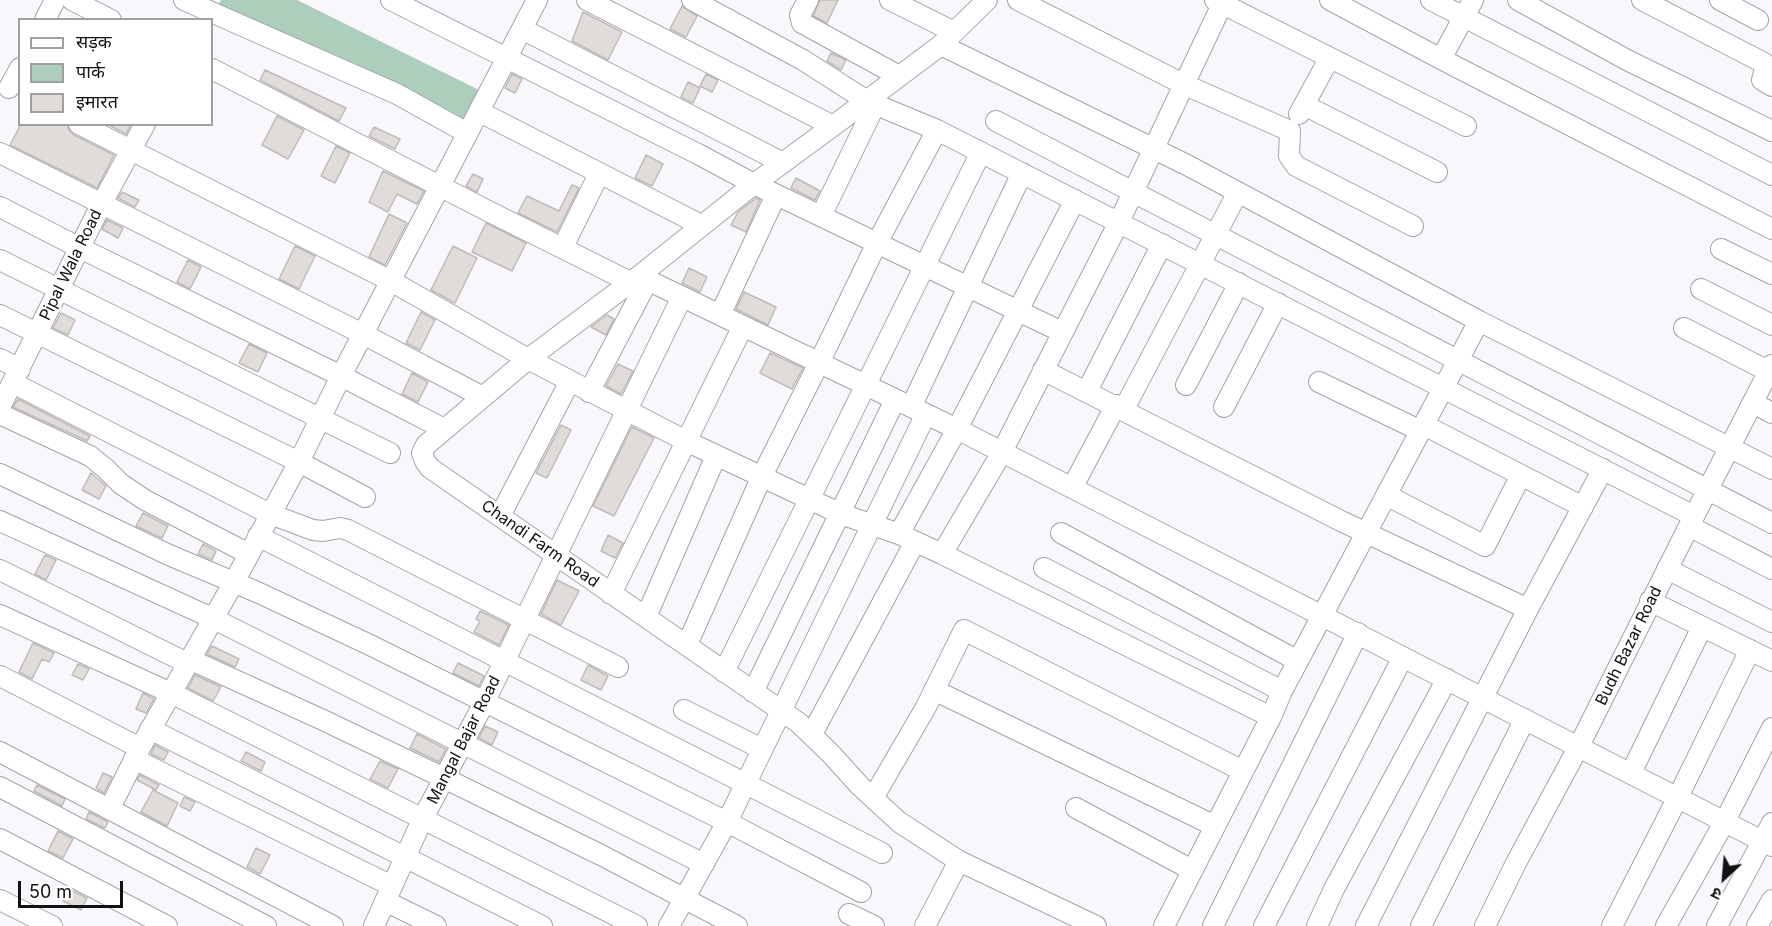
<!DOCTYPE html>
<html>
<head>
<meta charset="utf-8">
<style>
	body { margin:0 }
	#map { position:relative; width:1772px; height:926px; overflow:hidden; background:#f7f7fc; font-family:Inter,"Noto Sans Devanagari",sans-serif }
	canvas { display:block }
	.legend { position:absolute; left:18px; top:18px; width:195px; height:108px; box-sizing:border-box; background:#fff; border:2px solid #a0a0a1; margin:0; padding:8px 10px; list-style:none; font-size:18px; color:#121214 }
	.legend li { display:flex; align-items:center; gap:12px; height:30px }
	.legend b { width:30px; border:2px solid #a0a0a1 }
	.north { position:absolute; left:1694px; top:848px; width:60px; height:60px; -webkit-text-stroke:4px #fff; paint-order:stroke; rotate:206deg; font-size:16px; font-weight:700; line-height:24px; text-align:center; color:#121214 }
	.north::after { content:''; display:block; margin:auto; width:21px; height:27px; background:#121214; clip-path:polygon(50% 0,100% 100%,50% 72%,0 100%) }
	.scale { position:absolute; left:18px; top:881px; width:105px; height:27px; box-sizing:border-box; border:3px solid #121214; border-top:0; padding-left:8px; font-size:18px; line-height:21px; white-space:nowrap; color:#121214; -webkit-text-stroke:4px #fff; paint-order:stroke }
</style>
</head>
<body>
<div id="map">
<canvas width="1772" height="926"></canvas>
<ul class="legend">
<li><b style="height:8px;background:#fff"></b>सड़क</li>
<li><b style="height:16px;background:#adcebb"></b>पार्क</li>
<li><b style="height:16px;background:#e1dbda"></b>इमारत</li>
</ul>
<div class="north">उ</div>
<div class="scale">50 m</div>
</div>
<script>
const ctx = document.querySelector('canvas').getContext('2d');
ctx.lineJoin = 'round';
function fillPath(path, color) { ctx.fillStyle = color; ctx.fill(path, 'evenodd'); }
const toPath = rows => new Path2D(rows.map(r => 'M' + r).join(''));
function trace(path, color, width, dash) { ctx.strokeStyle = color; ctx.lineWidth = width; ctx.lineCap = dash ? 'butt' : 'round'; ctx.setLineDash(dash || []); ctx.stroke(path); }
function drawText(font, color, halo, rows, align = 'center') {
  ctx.font = font + ' Inter,sans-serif'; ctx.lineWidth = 4.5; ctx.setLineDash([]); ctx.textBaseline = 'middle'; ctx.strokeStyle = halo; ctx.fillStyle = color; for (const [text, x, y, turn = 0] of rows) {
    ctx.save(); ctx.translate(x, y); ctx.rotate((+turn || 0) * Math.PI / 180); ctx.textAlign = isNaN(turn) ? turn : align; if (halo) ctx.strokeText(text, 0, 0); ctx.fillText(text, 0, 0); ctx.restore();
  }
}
fillPath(toPath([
	[221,0,297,0,481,91,463,127,218,5]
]), '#adcebb');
const building = toPath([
	[820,0,838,0,827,23,813,16,820,0],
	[682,6,697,16,686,37,670,29,682,6],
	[583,12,622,32,608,60,572,41,583,12],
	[831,53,846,60,841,70,827,61,831,53],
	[265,70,346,108,339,121,260,80,265,70],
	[512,74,522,79,515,93,505,88,512,74],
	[706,74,718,80,712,92,700,86,706,74],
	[688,82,700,88,693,103,681,97,688,82],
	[277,116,304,130,288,159,262,145,277,116],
	[21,124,67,124,69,130,74,135,114,155,97,188,10,145,21,124],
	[107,124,131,124,126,134,107,124],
	[374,127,400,139,395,149,369,136,374,127],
	[336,146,350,153,335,183,321,176,336,146],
	[646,155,663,164,652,186,635,178,646,155],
	[383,171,424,191,417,204,397,194,388,212,369,202,383,171],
	[473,174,483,179,477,192,466,186,473,174],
	[796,178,820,191,815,200,791,188,796,178],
	[572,185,579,188,557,232,518,213,527,196,559,211,572,185],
	[122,192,139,200,135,207,118,198,122,192],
	[756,198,760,200,746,232,731,225,738,212,756,198],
	[389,214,407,223,385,265,369,257,389,214],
	[107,220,123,228,118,238,102,229,107,220],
	[486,223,526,243,512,271,472,252,486,223],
	[295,246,315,256,299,289,279,279,295,246],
	[453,246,477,258,455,303,431,290,453,246],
	[188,260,201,267,190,289,177,282,188,260],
	[689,268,707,277,700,292,682,283,689,268],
	[744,292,776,307,768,325,736,309,744,292],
	[421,312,435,320,420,350,406,343,421,312],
	[61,313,75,320,68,335,53,328,61,313],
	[607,315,614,319,606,335,591,327,607,315],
	[249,344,267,353,258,372,239,363,249,344],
	[770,353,803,368,792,389,760,373,770,353],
	[618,364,633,371,621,394,606,386,618,364],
	[412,373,428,382,418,402,402,394,412,373],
	[18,399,90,436,87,441,13,407,18,399],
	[561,425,571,430,547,478,536,473,561,425],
	[632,427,654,438,614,516,593,506,632,427],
	[91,473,106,486,99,499,82,490,91,473],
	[143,513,168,526,162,538,136,526,143,513],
	[608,535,623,543,615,558,601,551,608,535],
	[203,544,216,551,212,560,198,554,203,544],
	[45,555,56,560,46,580,35,574,45,555],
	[557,580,579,591,561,625,541,614,557,580],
	[480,611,509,625,499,645,474,632,480,621,476,619,480,611],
	[33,643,54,653,49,662,42,659,32,679,19,672,33,643],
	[212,646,239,659,235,667,207,654,212,646],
	[458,663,484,676,479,686,453,673,458,663],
	[78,664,89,669,83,680,72,675,78,664],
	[588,665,608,676,601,690,581,680,588,665],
	[195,675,221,687,213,701,188,688,195,675],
	[143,693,154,699,146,713,136,709,143,693],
	[485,726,498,732,492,745,479,738,485,726],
	[417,734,446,749,439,762,410,748,417,734],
	[155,745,168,752,164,760,151,754,155,745],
	[246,752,265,762,261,771,241,761,246,752],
	[380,761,398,769,388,788,370,779,380,761],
	[103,773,112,777,104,793,96,788,103,773],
	[140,775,159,785,156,790,137,780,140,775],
	[37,785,65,799,62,806,34,791,37,785],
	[153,790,178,803,167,826,141,812,153,790],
	[184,797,195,802,190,811,180,806,184,797],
	[89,812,108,822,105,828,86,819,89,812],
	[58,831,73,839,63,858,48,851,58,831],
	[256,848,270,855,260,874,247,867,256,848],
	[69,889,87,898,81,910,63,901,69,889]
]);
fillPath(building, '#e1dbda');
trace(building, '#c0bab9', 1.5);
const minor = toPath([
	[72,0,111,20],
	[184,0,397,94,467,133],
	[391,0,698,154,754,184,1062,332],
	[587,0,833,126,941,45,987,0],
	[692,0,803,60,867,101,937,130,1694,516],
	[808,0,800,15,802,23,899,76],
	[890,0,954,32],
	[1018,0,1183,84,1290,131,1289,156,1296,166,1413,226],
	[1215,0,1466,126],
	[1330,0,1441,59,1772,229],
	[1431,0,1772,175],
	[1518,0,1627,60,1772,131],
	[1642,0,1764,63,1766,65,1762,80,1772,86],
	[1720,0,1758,20],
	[45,20,55,0],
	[522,29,783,163],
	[941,45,1187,165,1479,321,1772,469],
	[1441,59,1473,0],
	[212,69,490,212,630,282],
	[9,88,20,68],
	[1304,105,1437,172],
	[480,112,701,225],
	[1299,114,1329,59],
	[996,121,1772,523],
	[79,124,391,281,528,359,686,441,841,514,899,534,942,554,1271,717],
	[833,126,754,184,639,276,528,359,426,445,422,453,425,461,430,468,799,723,831,754,860,786,899,822,959,861,1096,926],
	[0,153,363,334,483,397],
	[0,207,80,248,341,376,444,429],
	[821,216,876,103],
	[563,247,599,174],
	[1721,249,1772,274],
	[0,260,390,453],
	[639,276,957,429,1772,846],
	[1701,289,1772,325],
	[0,315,299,462,365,497],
	[720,315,776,195],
	[1684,328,1772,373],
	[0,359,20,369],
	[1043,370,1341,521,1528,609],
	[1319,382,1421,431],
	[13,383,270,514,313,530,323,531,340,528,348,530,618,667],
	[1186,385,1239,283],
	[1087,391,1162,244],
	[589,392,648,280],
	[1753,403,1772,413],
	[0,407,102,203,145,124],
	[911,407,1022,173],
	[1224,407,1278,303],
	[1124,409,1238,192],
	[0,414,90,456,106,469,121,484,145,500,249,554],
	[1424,425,1583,507],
	[0,474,169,555,257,592,370,645,727,822,861,892],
	[1072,488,1116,405],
	[1386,495,1485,546,1521,475],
	[500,516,570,381],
	[0,521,212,618,704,864],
	[1689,526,1772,569],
	[1061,533,1298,661],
	[899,534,957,429,1075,200],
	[258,536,882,853],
	[942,554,1002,452,1119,222,1224,0],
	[1044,568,1282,691],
	[1667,569,1772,622],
	[0,570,183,661,189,659,323,720,444,778,601,855,737,926],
	[611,594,743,326],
	[1650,601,1772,661],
	[0,615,171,693,637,926],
	[646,617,716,456],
	[687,645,762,476,819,363,877,243,937,130],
	[724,672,981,152],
	[0,676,140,748],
	[934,690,1215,826],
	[753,692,895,400],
	[684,710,762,749],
	[150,729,542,926],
	[812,734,915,542],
	[0,752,333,926],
	[134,759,392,886],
	[1631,773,1702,627],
	[0,787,266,926],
	[873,798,926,707,964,630,1243,771],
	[110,808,140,748,234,582,299,462,341,376,537,0],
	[1076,808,1192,870],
	[0,839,167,926],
	[0,900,52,926],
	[385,901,436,926],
	[849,914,874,926],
	[374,926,423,818,484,703,682,297],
	[669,926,727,822,926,414],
	[925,926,959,861],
	[1164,926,1271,717,1282,691,1479,321],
	[1213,926,1358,633],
	[1264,926,1403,657],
	[1317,926,1334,889,1447,679],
	[1366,926,1528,609,1603,469],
	[1421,926,1525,719],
	[1485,926,1516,863,1579,746,1689,526,1772,365],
	[1612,926,1678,797,1750,650],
	[1666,926,1725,821,1772,728],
	[1717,926,1772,823],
	[1757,926,1772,900]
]);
trace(minor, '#a3a4a8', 22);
trace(minor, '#fff', 20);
drawText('16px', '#121214', '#fff', [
	["Pipal Wala Road",71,265,-64],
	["Chandi Farm Road",540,544,35],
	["Budh Bazar Road",1629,646,-64],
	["Mangal Bajar Road",464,740,-63]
]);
</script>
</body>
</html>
